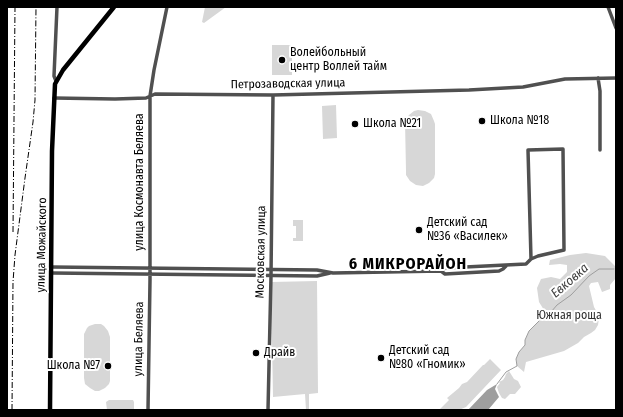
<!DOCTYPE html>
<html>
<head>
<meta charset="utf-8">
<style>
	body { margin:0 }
	#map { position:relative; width:623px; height:417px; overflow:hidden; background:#fff; font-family:"Fira Sans Condensed",sans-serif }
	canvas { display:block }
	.frame { position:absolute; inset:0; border:8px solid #000; pointer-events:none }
</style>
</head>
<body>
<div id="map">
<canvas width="623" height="417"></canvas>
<div class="frame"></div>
</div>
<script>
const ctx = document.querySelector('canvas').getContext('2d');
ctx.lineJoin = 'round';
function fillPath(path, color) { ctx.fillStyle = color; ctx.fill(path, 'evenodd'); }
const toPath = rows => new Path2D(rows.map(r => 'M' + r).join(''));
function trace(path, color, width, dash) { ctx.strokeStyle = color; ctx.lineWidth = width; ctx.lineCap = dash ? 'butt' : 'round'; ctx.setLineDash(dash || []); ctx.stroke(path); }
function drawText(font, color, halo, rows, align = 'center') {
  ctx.font = font + ' "Fira Sans Condensed",sans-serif'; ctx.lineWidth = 4; ctx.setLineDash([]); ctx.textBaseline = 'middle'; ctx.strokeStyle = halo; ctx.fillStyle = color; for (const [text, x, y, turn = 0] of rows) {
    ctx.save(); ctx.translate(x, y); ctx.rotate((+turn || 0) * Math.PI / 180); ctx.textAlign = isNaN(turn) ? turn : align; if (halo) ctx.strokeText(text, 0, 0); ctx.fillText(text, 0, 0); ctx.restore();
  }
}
fillPath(toPath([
	[205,7,226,7,204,23,202,22],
	[272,45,292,45,292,75,272,75],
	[336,105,337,138,323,139,322,106],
	[418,110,425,111,431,114,434,121,435,124,435,174,434,178,429,183,423,186,416,185,410,181,406,175,406,171,405,121,409,115,414,111],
	[293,220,303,220,303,241,293,241,293,238,296,238,296,226,293,226],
	[586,253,605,256,616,267,616,278,610,285,610,289,602,292,598,282,591,283,589,286,594,307,598,314,599,318,598,325,595,330,591,333,584,337,578,343,564,351,526,362,524,372,517,366,516,359,519,352,525,345,525,340,529,331,543,317,544,310,539,302,537,288,541,279,551,277,560,279,567,272,567,265,560,264,549,265,550,260,570,255],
	[317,281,318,393,309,394,309,410,306,410,305,394,273,397,271,282],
	[95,324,101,324,104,326,108,331,110,337,110,381,109,384,105,388,99,391,95,391,90,388,85,384,84,378,84,334,87,328,89,326],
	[490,359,501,370,466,407,459,410,439,410,449,400,447,398,459,388,462,384,467,382,483,365,484,365],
	[509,371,514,379,518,381,521,387,515,394,510,394,505,399,502,398,499,393,497,387,500,383,499,382,503,380,505,377,506,374],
	[109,400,133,400,134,402,134,410,107,410,106,402]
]), '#d7d7d7');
fillPath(toPath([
	[497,384,495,389,499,397,488,410,468,410,487,390]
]), '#9e9e9e');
trace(toPath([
	[497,384,506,372,517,366,516,359,519,352,525,345,525,340,529,331,543,317,551,312,557,305,571,295,589,276,599,269,614,269]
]), '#9e9e9e', 1);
trace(toPath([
	[608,7,616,28],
	[598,78,600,91,600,150],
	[56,81,54,76,57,7],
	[54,98,115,99,146,98,155,94,273,95,469,90,523,87,565,79,616,78],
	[52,267,317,270,333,273,441,271,445,268,526,264,531,259,538,256,564,250,563,149,528,150,531,259],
	[441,271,445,274,499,271,503,269,507,265],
	[52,273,317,276,330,273],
	[148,410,150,280,150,96,154,70,167,7],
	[268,410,271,276,273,95]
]), '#505050', 3.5);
trace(toPath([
	[50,410,52,151,55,84,63,70,114,7]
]), '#000', 4.5);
trace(toPath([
	[13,232,15,7],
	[12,410,13,282,15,255,25,178,33,122,35,100,36,7]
]), '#000', 1, [6, 2, 1, 2]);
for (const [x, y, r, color] of [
	[282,60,4,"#000"],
	[482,121,4,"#000"],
	[355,124,4,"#000"],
	[419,230,4,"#000"],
	[256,353,4,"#000"],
	[381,358,4,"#000"],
	[108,366,4,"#000"]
]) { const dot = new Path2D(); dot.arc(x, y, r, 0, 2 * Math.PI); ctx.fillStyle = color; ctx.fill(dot); trace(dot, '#fff', 1.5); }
drawText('12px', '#000', '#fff', [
	["Волейбольный",290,53],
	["центр Воллей тайм",290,67],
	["Школа №18",490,121],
	["Школа №21",363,124],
	["Детский сад",427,223],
	["№36 «Василек»",427,237],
	["Детский сад",389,351],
	["№80 «Гномик»",389,365],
	["Драйв",264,353],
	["Школа №7",100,366,"right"]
], 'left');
drawText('12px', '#000', '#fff', [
	["Петрозаводская улица",288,84,-1],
	["улица Космонавта Беляева",140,182,-90],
	["улица Можайского",42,245,-89],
	["Московская улица",261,252,-89],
	["улица Беляева",139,339,-89]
]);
drawText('12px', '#2e2e2e', '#fff', [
	["Южная роща",569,316]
]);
drawText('italic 13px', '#3f3f3f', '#fff', [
	["Евковка",570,281,-41]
]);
ctx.letterSpacing = '1px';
drawText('bold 16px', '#000', '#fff', [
	["6 МИКРОРАЙОН",408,265]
]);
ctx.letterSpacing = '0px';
</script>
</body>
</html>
